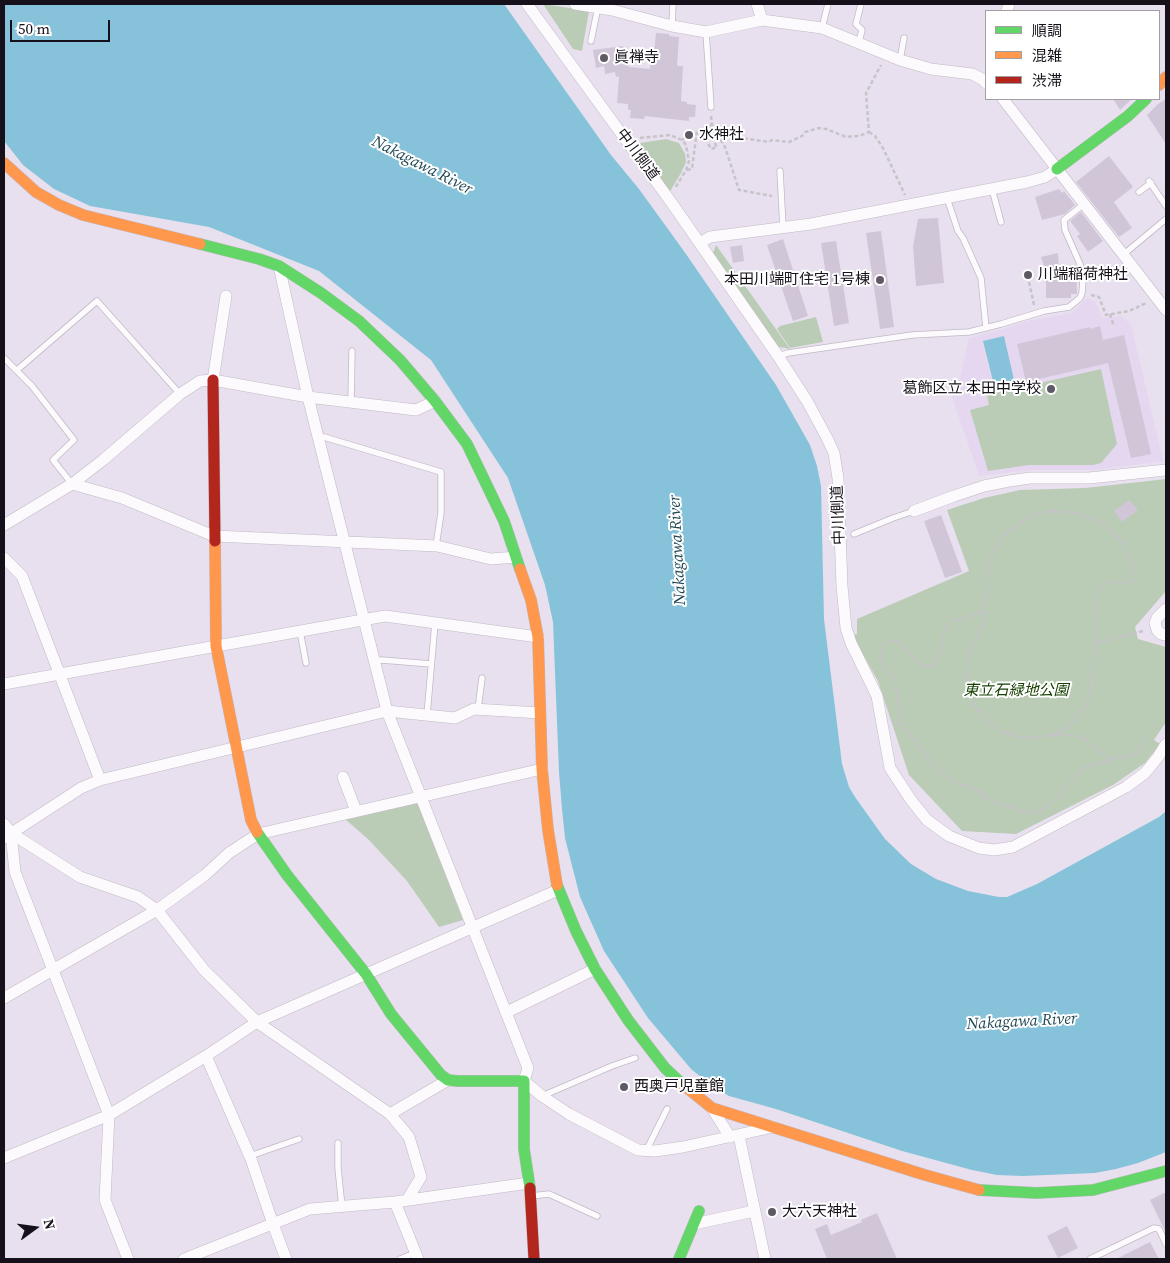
<!DOCTYPE html>
<html>
<head>
<meta charset="utf-8">
<style>
	body { margin:0 }
	#map { position:relative; width:1170px; height:1263px; overflow:hidden; background:#e8e0ee; font-family:"Source Serif 4","Noto Sans JP",serif }
	canvas { display:block }
	.frame { position:absolute; inset:0; border:5px solid #151019; pointer-events:none }
	.legend { position:absolute; left:985px; top:10px; width:175px; height:90px; box-sizing:border-box; background:#fff; border:1px solid #a19fa3; margin:0; padding:6px 9px; list-style:none; font-size:15px; color:#151019 }
	.legend li { display:flex; align-items:center; gap:10px; height:25px }
	.legend b { width:25px; border:1px solid #a19fa3 }
	.north { position:absolute; left:10px; top:1203px; width:50px; height:50px; -webkit-text-stroke:4px #fff; paint-order:stroke; rotate:76deg; font-size:14px; font-weight:700; line-height:20px; text-align:center; color:#151019 }
	.north::after { content:''; display:block; margin:auto; width:18px; height:22px; background:#151019; clip-path:polygon(50% 0,100% 100%,50% 72%,0 100%) }
	.scale { position:absolute; left:10px; top:20px; width:100px; height:22px; box-sizing:border-box; border:2px solid #151019; border-top:0; padding-left:6px; font-size:15px; line-height:18px; white-space:nowrap; color:#151019; -webkit-text-stroke:4px #fff; paint-order:stroke }
</style>
</head>
<body>
<div id="map">
<canvas width="1170" height="1263"></canvas>
<div class="frame"></div>
<ul class="legend">
<li><b style="height:6px;background:#63d668"></b>順調</li>
<li><b style="height:6px;background:#ff974d"></b>混雑</li>
<li><b style="height:6px;background:#b3261e"></b>渋滞</li>
</ul>
<div class="north">N</div>
<div class="scale">50 m</div>
</div>
<script>
const ctx = document.querySelector('canvas').getContext('2d');
ctx.lineJoin = 'round';
function fillPath(path, color) { ctx.fillStyle = color; ctx.fill(path, 'evenodd'); }
const toPath = rows => new Path2D(rows.map(r => 'M' + r).join(''));
function trace(path, color, width, dash) { ctx.strokeStyle = color; ctx.lineWidth = width; ctx.lineCap = dash ? 'butt' : 'round'; ctx.setLineDash(dash || []); ctx.stroke(path); }
function drawText(font, color, halo, rows, align = 'center') {
  ctx.font = font + ' "Source Serif 4","Noto Sans JP",serif'; ctx.lineWidth = 4; ctx.setLineDash([]); ctx.textBaseline = 'middle'; ctx.strokeStyle = halo; ctx.fillStyle = color; for (const [text, x, y, turn = 0] of rows) {
    ctx.save(); ctx.translate(x, y); ctx.rotate((+turn || 0) * Math.PI / 180); ctx.textAlign = isNaN(turn) ? turn : align; if (halo) ctx.strokeText(text, 0, 0); ctx.fillText(text, 0, 0); ctx.restore();
  }
}
fillPath(toPath([
	[1087,298,1095,301,1102,318,1120,316,1131,324,1163,461,1095,470,1030,470,979,476,952,397,959,382,969,338,1007,328,1028,321,1072,313]
]), '#e5d7ef');
fillPath(toPath([
	[543,4,589,11,582,51,573,49],
	[666,139,679,143,685,154,686,162,681,173,669,193,634,144],
	[716,245,790,349,775,346,713,253],
	[816,317,823,342,790,348,777,329,780,326],
	[1101,369,1117,444,1101,463,1093,465,1029,465,988,471,970,410,989,405,987,395],
	[1166,479,1166,591,1135,627,1138,639,1166,647,1166,722,1154,740,1160,744,1145,763,1113,785,1016,834,962,831,909,775,878,681,857,644,854,635,857,634,857,619,969,571,947,510,984,498,1020,490,1085,488],
	[417,801,463,920,439,927,407,881,369,840,345,819]
]), '#baccb6');
fillPath(toPath([
	[4,4,504,4,611,155,639,189,686,254,776,385,810,445,817,466,821,486,824,619,842,764,849,787,855,797,885,839,911,864,936,879,968,891,999,897,1007,897,1037,884,1159,817,1166,811,1166,1152,1138,1163,1116,1169,1095,1173,1023,1176,997,1175,972,1170,902,1151,776,1109,729,1096,711,1085,691,1069,648,1018,604,951,580,897,565,838,562,809,559,772,553,622,545,585,508,478,431,360,319,271,209,227,90,206,54,189,23,165,4,141],
	[1004,336,1015,384,995,389,983,341]
]), '#86c3da');
fillPath(toPath([
	[656,33,669,34,669,36,679,37,677,66,683,66,681,101,687,102,687,104,696,105,695,117,689,117,689,121,645,116,644,119,630,118,631,110,628,110,628,104,617,103,619,76,616,77,615,72,605,74,604,66,596,68,593,50,623,46,625,59,627,59,629,67,650,69,650,63,653,63],
	[1113,99,1132,99,1120,110],
	[1166,99,1166,144,1147,115,1158,104],
	[1109,156,1133,187,1114,202,1132,228,1119,237,1076,182],
	[1059,189,1062,193,1064,191,1075,205,1065,214,1042,220,1035,197],
	[1081,212,1103,241,1088,252,1077,236,1080,234,1070,221],
	[938,218,944,283,916,286,913,246,918,219],
	[881,231,894,327,880,329,866,233],
	[783,239,808,316,793,321,767,245],
	[836,241,849,323,834,326,821,243],
	[742,245,744,261,733,263,730,247],
	[1058,253,1059,268,1076,267,1077,294,1071,294,1071,298,1046,298,1046,272,1041,257],
	[1100,326,1103,340,1124,335,1151,454,1131,458,1108,363,1026,382,1017,344,1090,327,1090,329],
	[1129,500,1138,510,1122,522,1114,511],
	[941,515,962,572,945,578,924,521],
	[1166,1192,1166,1233,1150,1200],
	[877,1213,897,1259,827,1259,815,1229,827,1224,831,1235,862,1222,861,1220],
	[1067,1226,1078,1248,1058,1258,1047,1236],
	[1150,1242,1159,1259,1116,1259]
]), '#d1c6d8');
const lane = toPath([
	[672,26,673,4],
	[822,28,828,4],
	[706,32,711,107],
	[591,41,598,7],
	[859,42,862,30,856,24,861,4],
	[900,60,904,38],
	[780,171,783,227],
	[1149,181,1166,206],
	[992,189,1001,222],
	[1139,192,1151,183],
	[947,198,958,231,963,238,981,278,986,328],
	[1124,254,1166,219],
	[778,356,788,353,912,335,969,332,1001,324,1044,311,1069,307,1080,298,1082,293,1083,280,1080,264,1065,230,1064,220,1084,204],
	[4,358,32,386,74,440,53,460,72,484],
	[17,370,97,301,180,394],
	[351,402,352,351],
	[319,437,324,437,441,472,441,513,436,546],
	[854,534,893,518,914,511],
	[300,631,306,663],
	[375,661,382,660,431,664],
	[478,709,482,678],
	[427,715,435,623],
	[542,1096,612,1066,635,1058],
	[338,1143,338,1168,342,1207],
	[646,1151,667,1109],
	[250,1156,299,1139],
	[531,1196,549,1194,597,1216],
	[400,1259,415,1253],
	[1090,1259,1154,1228,1159,1229,1166,1244]
]);
const street = toPath([
	[527,4,671,202,778,356,807,401,827,438,834,453,838,478,842,586,846,628,851,643,877,696,890,768,911,800,927,820,949,836,979,848,994,850,1013,847,1126,787,1145,773,1158,757,1166,744],
	[575,4,612,10,672,26,706,32,762,20,822,28,900,60,931,69,972,74,982,79,986,83],
	[757,4,762,20],
	[1007,11,1009,4],
	[1003,99,1166,310],
	[700,243,710,237,811,224,1027,182,1045,177,1057,169],
	[279,266,308,397,387,711,528,1068,524,1081,542,1096,569,1114,638,1150,655,1151,683,1147,773,1127],
	[213,380,226,296],
	[72,484,122,498,214,536,437,546,491,559,516,557],
	[914,511,954,496,984,486,1009,481,1030,478,1089,478,1166,470],
	[4,525,72,484,103,460,180,394,200,381,213,380,308,397,416,410,435,401],
	[4,558,22,576,100,780],
	[1166,609,1157,618,1155,623,1157,630,1161,634,1166,635],
	[4,684,385,616,538,637],
	[343,777,356,811],
	[4,824,11,833,15,872,109,1115,105,1200,128,1259],
	[11,833,80,877,138,897,157,910,204,970,257,1022,390,1114],
	[4,838,81,788,100,780,387,711,455,718,474,709,540,713],
	[4,998,157,910,205,875,229,853,258,834,542,769],
	[507,1012,595,969],
	[206,1056,251,1159,273,1224,286,1259],
	[712,1108,730,1137],
	[739,1136,765,1259],
	[4,1158,109,1115,206,1056,257,1022,558,890],
	[407,1200,421,1177,409,1137,390,1114,448,1080],
	[395,1202,418,1259],
	[694,1224,754,1211],
	[184,1259,310,1209,395,1202,529,1183]
]);
const fast = toPath([
	[1057,169,1128,116,1146,99],
	[200,244,259,259,279,266,321,293,359,321,400,360,435,401,467,444,504,521,520,569],
	[257,832,287,875,366,974,391,1014,441,1075,448,1080,458,1081,524,1081,524,1149,530,1188],
	[557,885,576,931,595,969,628,1020,665,1068,681,1083],
	[979,1190,1037,1193,1093,1190,1166,1171],
	[679,1259,699,1211]
]);
const slow = toPath([
	[1159,85,1166,77],
	[4,163,36,192,59,205,83,215,200,244],
	[215,541,216,646,251,820,257,832],
	[520,569,531,600,538,637,542,769,548,830,557,885],
	[681,1083,712,1108,925,1175,979,1190]
]);
const jam = toPath([
	[213,380,215,541],
	[530,1188,534,1259]
]);
trace(lane, '#c0bac4', 7);
trace(street, '#c0bac4', 12);
trace(fast, '#c0bac4', 12);
trace(slow, '#c0bac4', 12);
trace(jam, '#c0bac4', 12);
trace(toPath([
	[711,116,712,125,725,147,739,190,772,196],
	[869,132,875,136,883,148,905,195],
	[718,136,729,136,769,142,772,140,789,142,802,136,805,132,819,128,826,129,846,137,859,136,869,132,866,93,881,65],
	[640,138,670,135,682,140,686,145,689,161,686,170,675,188],
	[682,140,686,137],
	[687,170,692,169,697,130,701,129,711,149,717,147,706,127,712,125],
	[1029,282,1034,305],
	[1091,295,1099,297,1106,315,1129,311,1146,303],
	[1110,314,1113,324],
	[1053,511,1077,513,1103,523,1123,542,1131,563,1134,582,1109,582,1104,585,1098,594,1092,685,1088,700,1081,713,1067,727,1052,735,1031,738,1021,737,1002,732,981,716,970,697,966,680,966,670,970,651,985,621,987,576,989,562,995,549,1008,532,1026,519,1039,513,1053,511],
	[1095,644,1143,631],
	[901,723,933,763,944,774,954,781,984,793,982,797,1027,813,1039,811,1050,805,1083,768,1113,759],
	[894,724,901,723,896,683,880,660,881,649,884,644,892,640,900,642,916,661,924,666,929,666,934,664,940,656,944,631,948,624,953,621,986,611],
	[1054,735,1072,735,1084,738,1107,756,1113,759,1132,755,1141,751,1147,738]
]), '#c7c4c9', 2.5, [4, 2.5]);
trace(lane, '#fcfafc', 5.5);
trace(street, '#fcfafc', 11);
trace(fast, '#63d668', 11);
trace(slow, '#ff974d', 11);
trace(jam, '#b3261e', 11);
for (const [x, y, r, color] of [
	[604,58,5,"#5f5964"],
	[689,135,5,"#5f5964"],
	[1028,275,5,"#5f5964"],
	[880,280,5,"#5f5964"],
	[1051,389,5,"#5f5964"],
	[624,1087,5,"#5f5964"],
	[772,1212,5,"#5f5964"]
]) { const dot = new Path2D(); dot.arc(x, y, r, 0, 2 * Math.PI); ctx.fillStyle = color; ctx.fill(dot); trace(dot, '#fff', 2); }
drawText('15px', '#151019', '#fff', [
	["眞禅寺",614,58],
	["水神社",699,135],
	["川端稲荷神社",1038,275],
	["本田川端町住宅 1号棟",870,280,"right"],
	["葛飾区立 本田中学校",1041,389,"right"],
	["西奥戸児童館",634,1087],
	["大六天神社",782,1212]
], 'left');
drawText('15px', '#151019', '#fff', [
	["中川側道",637,155,53],
	["中川側道",839,515,-92]
]);
drawText('italic 15px', '#174001', '#fff', [
	["東立石緑地公園",1016,691]
]);
drawText('italic 16px', '#1f4754', '#fff', [
	["Nakagawa River",422,166,27],
	["Nakagawa River",678,550,-93],
	["Nakagawa River",1022,1022,-3]
]);
</script>
</body>
</html>
